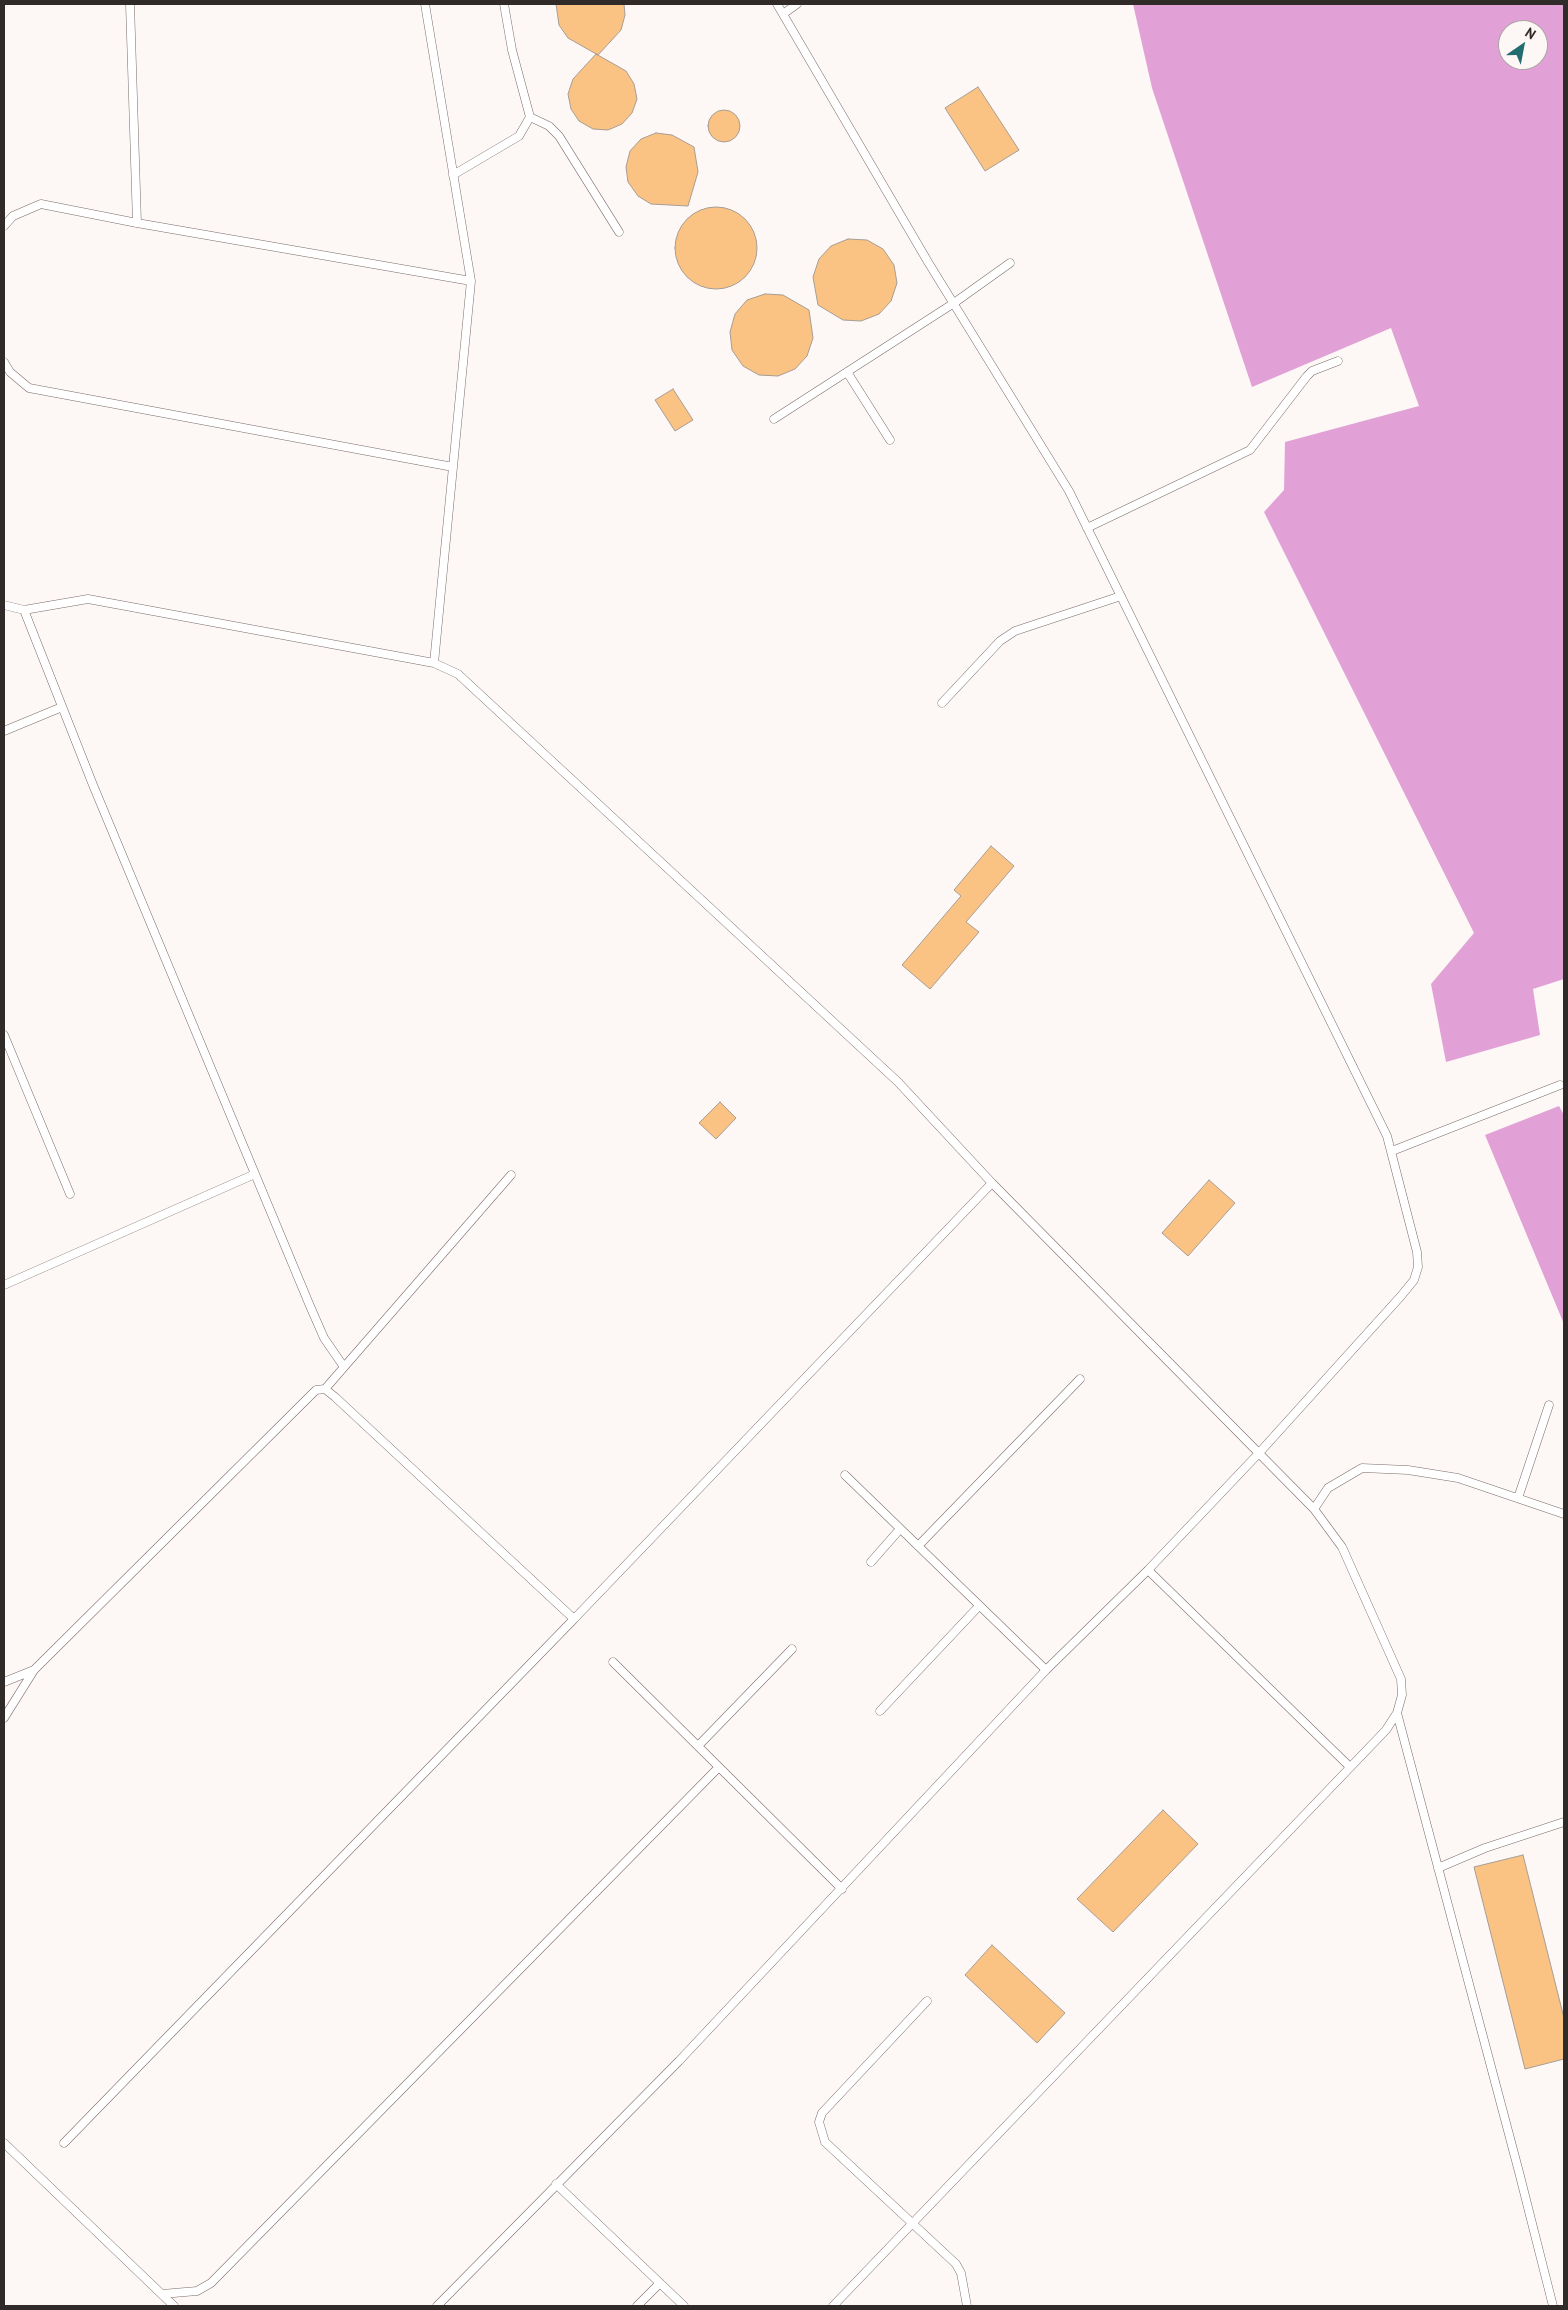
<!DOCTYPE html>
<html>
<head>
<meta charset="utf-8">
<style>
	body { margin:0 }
	#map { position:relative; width:1568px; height:2310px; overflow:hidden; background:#fdf7f5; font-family:"PT Sans",sans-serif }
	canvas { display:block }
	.frame { position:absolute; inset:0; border:5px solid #302a28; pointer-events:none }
	.north { position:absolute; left:1498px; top:20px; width:50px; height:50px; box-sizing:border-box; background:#fdf7f5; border:1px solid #aba5a3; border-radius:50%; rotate:33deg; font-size:14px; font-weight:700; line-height:20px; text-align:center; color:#302a28 }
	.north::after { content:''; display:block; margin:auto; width:18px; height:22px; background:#216d70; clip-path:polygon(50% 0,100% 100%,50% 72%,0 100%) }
</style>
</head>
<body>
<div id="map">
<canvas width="1568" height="2310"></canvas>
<div class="frame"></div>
<div class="north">N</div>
</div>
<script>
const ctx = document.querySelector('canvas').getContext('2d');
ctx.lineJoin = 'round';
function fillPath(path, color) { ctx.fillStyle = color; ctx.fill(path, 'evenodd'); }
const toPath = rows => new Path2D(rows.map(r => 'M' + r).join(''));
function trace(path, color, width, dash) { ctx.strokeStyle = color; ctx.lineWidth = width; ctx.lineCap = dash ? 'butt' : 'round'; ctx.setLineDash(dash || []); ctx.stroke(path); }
fillPath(toPath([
	[1133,4,1564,4,1564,979,1533,989,1540,1035,1446,1062,1431,984,1474,933,1264,512,1284,490,1285,442,1419,406,1391,328,1252,387,1152,88],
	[1508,30,1538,30,1538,60,1508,60],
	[1559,1106,1564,1115,1564,1324,1485,1135]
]), '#e1a1d6');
const building = toPath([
	[556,4,624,4,625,15,621,30,598,55,568,38,559,25,556,4],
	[596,54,626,71,634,84,637,99,632,113,622,124,608,130,593,129,579,121,571,109,568,94,573,79,596,54],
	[978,87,1019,150,985,171,945,108,978,87],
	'708 126a16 16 0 1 1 32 0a16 16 0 1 1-32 0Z',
	[656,133,672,135,694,147,698,172,688,206,651,204,638,196,628,182,626,167,630,151,641,139,656,133],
	'675 248a41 41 0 1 1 82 0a41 41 0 1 1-82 0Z',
	[848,239,867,240,883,249,894,265,897,283,891,301,879,314,861,321,843,320,818,305,813,277,819,259,831,246,848,239],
	[765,294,783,295,809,310,813,338,807,356,795,369,778,376,759,375,743,366,732,350,730,332,735,314,747,300,765,294],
	[673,389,693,420,675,431,655,400,673,389],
	[991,846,1014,866,966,922,979,932,930,989,902,965,961,896,954,890,991,846],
	[720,1102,736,1118,716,1139,699,1123,720,1102],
	[1209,1180,1235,1203,1188,1256,1162,1233,1209,1180],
	[1163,1810,1198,1844,1113,1932,1077,1899,1163,1810],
	[1523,1855,1564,2018,1564,2059,1525,2069,1474,1867,1523,1855],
	[992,1945,1065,2013,1037,2043,965,1975,992,1945]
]);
fillPath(building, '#fac384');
trace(building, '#a79d93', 1);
const service = toPath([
	[130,4,137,223],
	[425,4,471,281,434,663],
	[783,14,797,4],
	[530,117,549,126,559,136,619,232],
	[453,175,519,136,530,117,512,50,504,4],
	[4,226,13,216,41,204,137,223,471,281],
	[4,362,10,372,29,388,453,467],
	[847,372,890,440],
	[774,419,954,303,1010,263],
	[1087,528,1250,450,1307,376,1312,371,1338,361],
	[4,605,24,610,88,599,434,663,458,674,898,1082,992,1183,1314,1509,1342,1547,1401,1679,1402,1695,1397,1713,1386,1730,833,2306],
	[24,610,93,785,310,1306,324,1338,344,1367],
	[942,703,1000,641,1015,631,1121,596],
	[4,731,62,707],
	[4,1035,70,1194],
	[1392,1151,1560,1085],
	[4,1285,255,1174],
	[325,1389,511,1175],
	[845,1475,1046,1670],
	[1518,1498,1549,1405],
	[1314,1509,1328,1488,1362,1468,1408,1470,1458,1478,1564,1514],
	[918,1546,1080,1379],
	[871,1562,900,1529],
	[1148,1570,1350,1767],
	[613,1662,842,1889],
	[4,1682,34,1670,316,1390,325,1389,335,1397,574,1619,992,1183],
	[880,1711,979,1606],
	[1397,1713,1519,2172,1553,2306],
	[4,1718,34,1670],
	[698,1746,792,1649],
	[1438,1868,1485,1848,1564,1822],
	[927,2001,822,2113,819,2122,825,2142,956,2264,961,2273,967,2306],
	[4,2143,174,2306],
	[64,2143,574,1619],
	[556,2184,684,2306],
	[162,2294,197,2291,211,2283,719,1767],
	[437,2306,679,2061,1046,1670,1148,1570,1259,1453,1401,1296,1414,1280,1418,1267,1417,1252,1387,1136,1069,491,928,262,777,4],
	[637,2306,660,2283]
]);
trace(service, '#7a6d69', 9);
trace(service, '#fff', 8);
</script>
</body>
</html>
